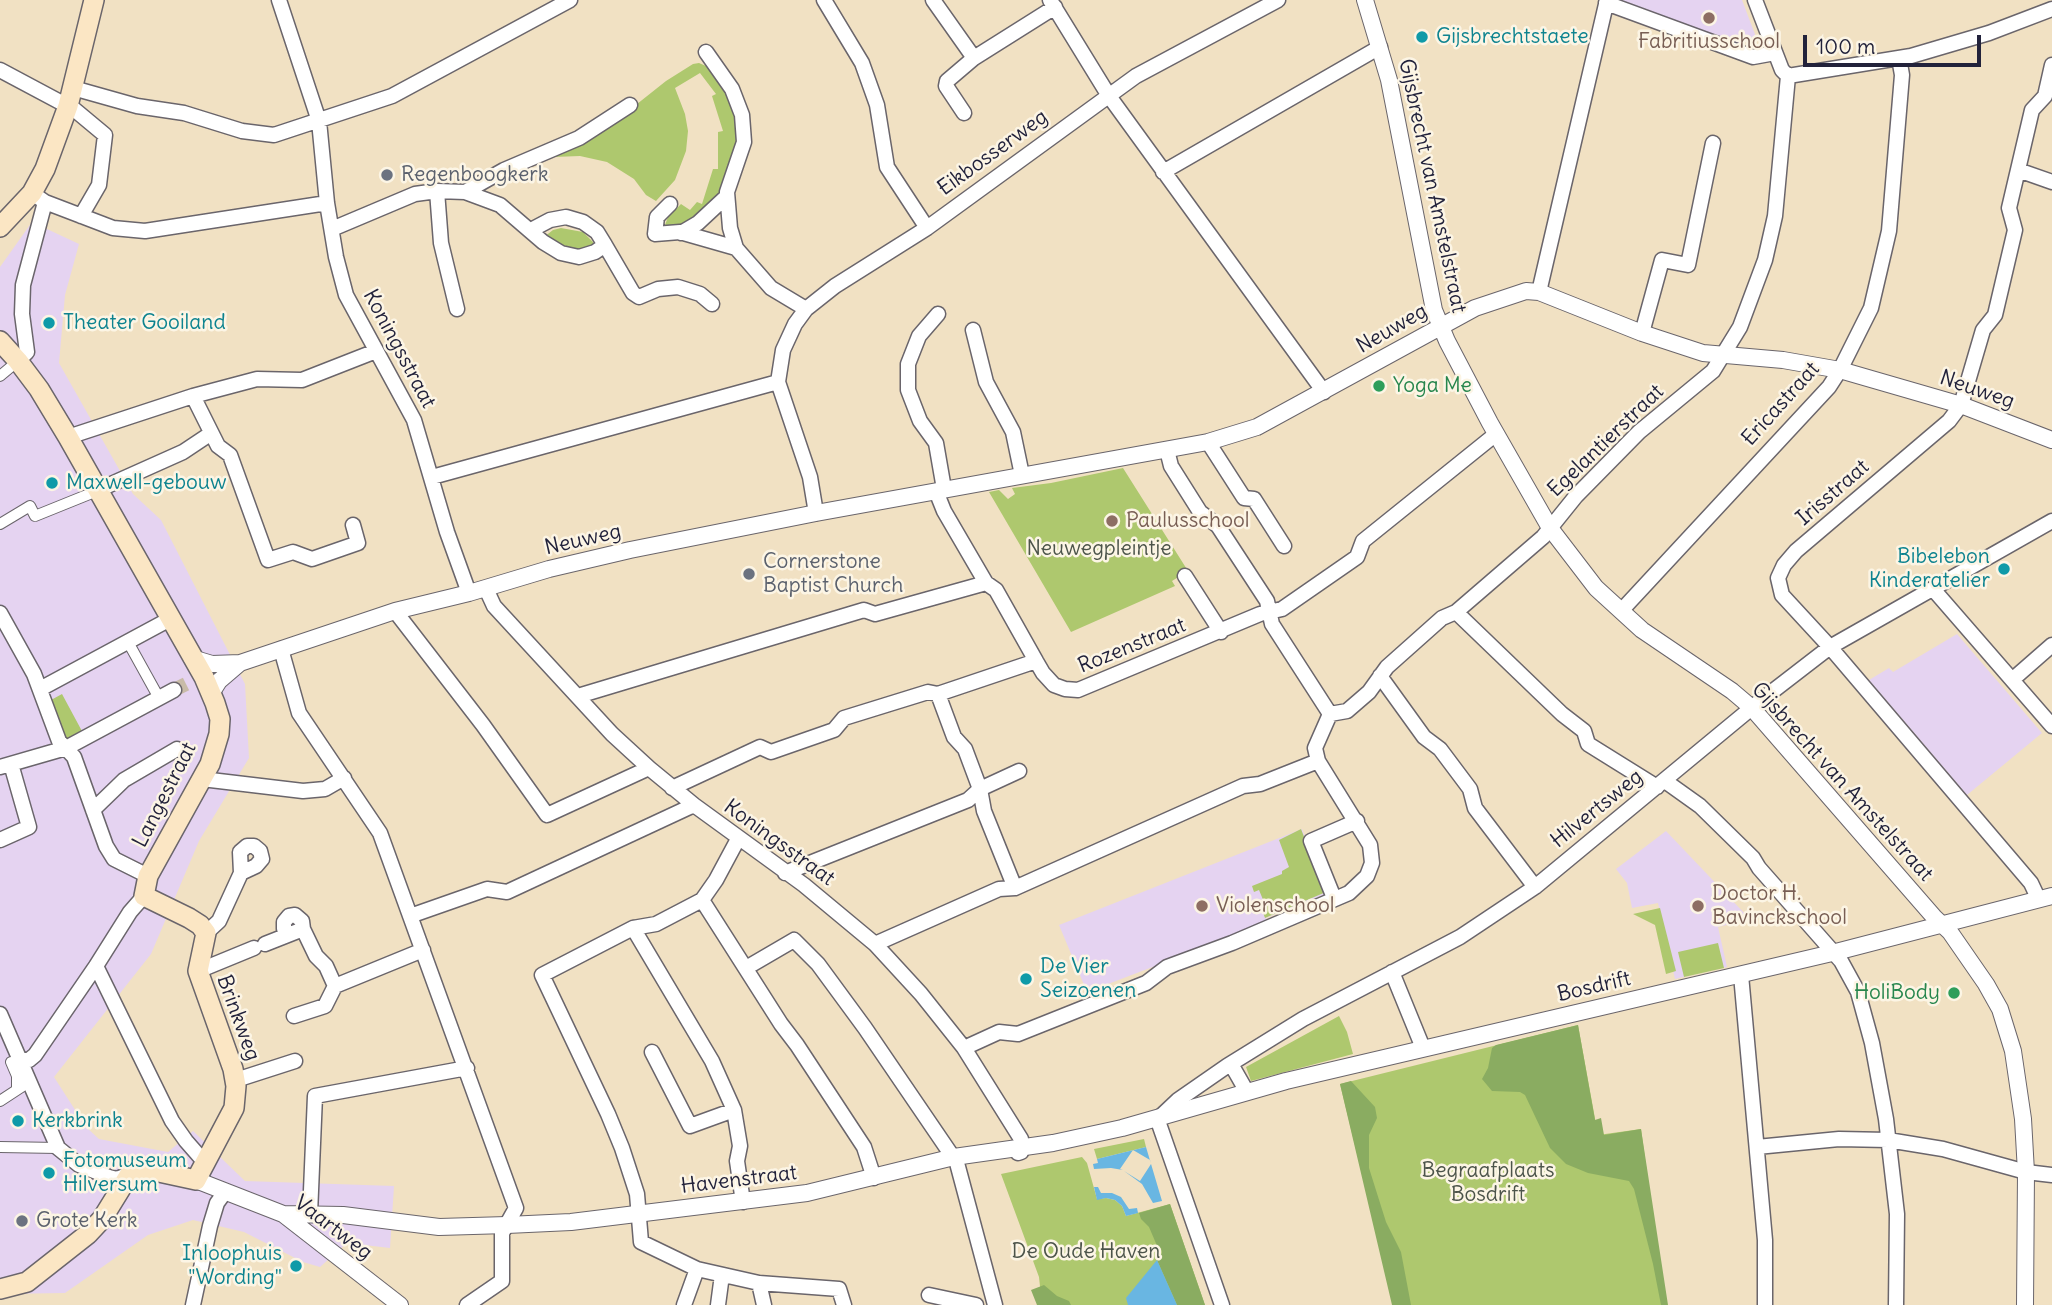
<!DOCTYPE html>
<html>
<head>
<meta charset="utf-8">
<style>
	body { margin:0 }
	#map { position:relative; width:2052px; height:1305px; overflow:hidden; background:#f1e1c3; font-family:Delius,sans-serif }
	canvas { display:block }
	.scale { position:absolute; left:1803px; top:35px; width:178px; height:32px; box-sizing:border-box; border:4px solid #22223b; border-top:0; padding-left:9px; font-size:21px; line-height:24px; white-space:nowrap; color:#22223b; -webkit-text-stroke:5px #fcf5e5; paint-order:stroke }
</style>
</head>
<body>
<div id="map">
<canvas width="2052" height="1305"></canvas>
<div class="scale">100 m</div>
</div>
<script>
const ctx = document.querySelector('canvas').getContext('2d');
ctx.lineJoin = 'round';
function fillPath(path, color) { ctx.fillStyle = color; ctx.fill(path, 'evenodd'); }
const toPath = rows => new Path2D(rows.map(r => 'M' + r).join(''));
function trace(path, color, width, dash) { ctx.strokeStyle = color; ctx.lineWidth = width; ctx.lineCap = dash ? 'butt' : 'round'; ctx.setLineDash(dash || []); ctx.stroke(path); }
function drawText(font, color, halo, rows, align = 'center') {
  ctx.font = font + ' Delius,sans-serif'; ctx.lineWidth = 5; ctx.setLineDash([]); ctx.textBaseline = 'middle'; ctx.strokeStyle = halo; ctx.fillStyle = color; for (const [text, x, y, turn = 0] of rows) {
    ctx.save(); ctx.translate(x, y); ctx.rotate((+turn || 0) * Math.PI / 180); ctx.textAlign = isNaN(turn) ? turn : align; if (halo) ctx.strokeText(text, 0, 0); ctx.fillText(text, 0, 0); ctx.restore();
  }
}
fillPath(toPath([
	[1621,0,1742,0,1756,37,1738,45],
	[32,222,79,244,65,295,59,363,133,494,161,520,245,684,249,758,199,841,151,954,54,1077,86,1127,99,1139,168,1152,193,1131,245,1181,394,1186,390,1248,347,1243,320,1267,303,1262,244,1232,193,1220,148,1235,65,1293,0,1294,0,267],
	[1957,634,2042,733,1967,795,1869,680,1889,668,1893,672],
	[1302,829,1328,893,1266,918,1268,923,1087,992,1059,925],
	[1666,831,1747,916,1744,921,1718,927,1727,967,1675,979,1658,903,1632,908,1627,883,1616,869]
]), '#e5d3f1');
fillPath(toPath([
	[699,63,706,66,723,86,735,108,738,137,719,198,703,215,670,231,665,225,668,217,681,204,690,210,697,202,702,204,713,169,718,169,718,132,723,131,712,96,716,94,700,73,675,88,685,114,688,131,686,151,675,180,656,201,646,195,634,179,607,162,580,156,553,157,632,108,666,81,693,64],
	[561,228,583,232,593,242,594,247,578,250,558,246,544,237,553,230],
	[1123,468,1188,571,1172,581,1175,586,1071,632,989,492,999,490,1008,499,1015,494,1012,488,1051,483],
	[62,694,83,733,67,740,64,738,51,700],
	[1301,829,1326,892,1265,918,1260,904,1264,902,1259,890,1254,892,1252,886,1282,874,1282,871,1289,867,1279,840],
	[1660,908,1676,971,1666,974,1655,925,1633,914],
	[1718,943,1724,968,1684,977,1678,952],
	[1339,1016,1347,1032,1353,1054,1251,1081,1246,1067],
	[1578,1025,1598,1135,1641,1129,1665,1305,1394,1305,1340,1084],
	[1144,1139,1146,1147,1097,1159,1094,1149],
	[1082,1157,1087,1163,1097,1199,1106,1198,1115,1200,1122,1206,1126,1216,1170,1204,1205,1305,1042,1305,1039,1277,1001,1174]
]), '#aec86e');
fillPath(toPath([
	[1578,1025,1595,1120,1601,1118,1604,1135,1641,1129,1668,1305,1661,1305,1653,1264,1634,1189,1629,1181,1588,1173,1566,1164,1550,1148,1525,1095,1520,1092,1492,1091,1482,1079,1488,1068,1492,1048,1496,1045],
	[1351,1081,1375,1107,1377,1118,1369,1135,1369,1168,1386,1222,1401,1252,1411,1305,1392,1305,1340,1084],
	[1170,1204,1205,1305,1177,1305,1157,1260,1162,1253,1161,1248,1158,1248,1149,1227,1141,1219,1139,1213],
	[1044,1285,1057,1296,1069,1301,1071,1305,1037,1305,1031,1290]
]), '#8aac61');
fillPath(toPath([
	[1146,1147,1162,1201,1153,1203,1142,1184,1124,1171,1140,1181,1151,1164,1150,1160,1133,1150,1120,1169,1123,1170,1111,1168,1094,1169,1093,1164,1098,1163,1097,1159],
	[1094,1187,1098,1187,1101,1193,1112,1193,1121,1197,1129,1209,1137,1208,1138,1213,1126,1216,1122,1206,1115,1200,1106,1198,1097,1200],
	[1157,1260,1177,1305,1128,1305,1126,1298]
]), '#69b6e2');
trace(toPath([
	[174,690,186,684]
]), '#c8bba8', 14, [14, 7]);
const pedestrian = toPath([
	[0,376,18,361],
	[0,524,30,506,35,516,92,493],
	[128,642,159,698],
	[11,1062,17,1076,17,1089],
	[0,1101,29,1082],
	[0,1147,58,1148]
]);
const minor = toPath([
	[279,0,319,121,327,203,336,257,346,295,414,420,447,532,469,593],
	[824,0,862,63,877,105,887,167,927,228],
	[933,0,974,58,1055,7],
	[1050,0,1109,96,1324,392],
	[1606,3,1753,57,1775,53],
	[706,52,732,89,742,115,744,142,727,192,730,228,736,248,771,288,806,309],
	[0,70,75,110,105,135,99,185,81,216],
	[1788,76,1911,56,1989,33,2052,9],
	[73,88,137,106,184,113,242,131,274,135,392,96,570,0],
	[964,113,946,86,947,81,974,58],
	[2018,170,2052,182],
	[1163,172,1380,47],
	[437,191,441,243,457,309],
	[465,192,504,170,579,138,630,105],
	[32,193,45,202,113,228,145,231,327,203],
	[670,204,657,217,655,234,680,232,736,248],
	[332,229,415,194,437,191,465,192,500,205,543,242,561,253,579,257,595,252,605,245,597,232,583,222,566,217,550,220,531,230],
	[681,233,698,223,727,196],
	[605,245,633,293,639,297,658,289,678,287,700,294,712,304],
	[1539,292,1607,0],
	[938,314,919,336,908,364,908,390,920,421,936,443,944,489],
	[973,330,986,382,1013,432,1022,475],
	[1642,333,1662,260,1688,265,1713,143],
	[18,361,27,352,22,314,23,285,45,202],
	[193,396,218,446,230,455,268,560,293,552,312,559,358,543,353,525],
	[68,437,193,396,257,379,302,380,376,351],
	[1208,442,1244,498,1254,499,1284,546],
	[432,477,778,382],
	[98,490,183,452,210,434],
	[936,491,944,511,986,583,996,590,1036,661],
	[816,513,810,477,778,382,783,350,795,324,806,309,835,286,927,228,1136,76,1278,0],
	[1185,576,1221,632],
	[483,589,488,593,494,606,612,734,649,768,694,805,804,885,875,944,921,994,964,1048,1021,1139,1021,1152,1018,1153],
	[1933,589,2052,726],
	[395,611,483,725,547,815,649,768],
	[1621,611,1829,387,1840,370,1871,308,1889,231,1902,75,1899,58],
	[1456,612,1562,714,1584,731,1588,744,1657,787],
	[0,613,34,674,59,741,74,757,106,846,114,859,148,876],
	[281,649,299,713,380,833,516,1208,502,1233,502,1281,467,1305],
	[1380,676,1424,737,1440,749,1470,789,1475,808,1535,887],
	[2012,680,2052,645],
	[40,689,170,619],
	[938,694,954,737,965,749,980,789,984,811,1015,888],
	[578,696,864,610,875,614,986,583],
	[1330,714,1347,711,1369,692,1387,667,1442,618,1456,612,1543,537,1576,496,1639,432,1713,371,1740,327,1765,260,1775,216,1788,76,1782,70,1755,0],
	[0,767,66,748,174,690],
	[202,779,303,791,325,789,344,778],
	[1665,781,1700,806,1753,858,1759,868,1841,961,1858,992,1872,1043,1886,1119,1897,1214,1896,1305],
	[672,788,760,747,771,752,834,730,844,718,928,692,938,694,1036,661,1043,673,1054,685,1065,689,1078,690,1260,614,1282,609,1357,557,1363,541,1496,434],
	[93,810,124,780,177,749],
	[738,839,716,880,702,900,656,924,633,928,542,975,608,1114,622,1148,637,1194,641,1242,697,1269,759,1283,839,1289,844,1305],
	[0,840,29,827,11,764],
	[785,873,968,800,980,789,1019,771],
	[1334,898,1311,841,1357,821],
	[2038,898,2031,883,1830,647,1782,595,1778,578,1784,565,1796,551,1949,421,1961,405,1983,330,1995,315,2015,230,2009,208,2032,110,2045,96,2052,65],
	[702,900,781,1024,797,1045,864,1147,874,1178],
	[410,916,487,889,507,892,694,805],
	[633,928,712,1061,734,1110,740,1146,737,1161,743,1202],
	[303,929,316,956,326,966,335,986],
	[206,933,219,921,241,873,240,852,247,846,254,846,260,851,262,859,256,866,241,873],
	[265,944,303,929,302,921,295,915,289,916,284,922,284,929,289,933],
	[875,944,999,889,1015,888,1243,786,1260,784,1318,761],
	[96,966,172,1121,186,1141,200,1157,205,1160],
	[746,968,794,940,818,964,865,1028,957,1163,995,1305],
	[198,971,254,948],
	[1392,972,1423,1048],
	[1741,975,1765,1240,1765,1305],
	[0,1014,58,1148,79,1165,109,1177,117,1179,127,1175],
	[294,1016,325,1006,335,986,423,950],
	[964,1048,999,1032,1018,1034,1146,983,1167,967,1232,943,1349,893,1367,876,1372,863,1370,845,1318,761,1315,748,1330,714,1272,624,1267,601,1218,526,1200,512,1171,466,1167,450],
	[652,1052,690,1126,734,1110],
	[18,1059,29,1060,35,1055,96,966,130,912,144,896],
	[1231,1064,1247,1092],
	[236,1080,295,1061],
	[1160,1117,1178,1100,1227,1066,1303,1019,1460,937,1535,887,1760,701,1830,647,2052,521],
	[1157,1118,1222,1305],
	[1757,1147,1839,1139,1888,1140,1943,1149,2026,1172,2052,1175],
	[310,1214,315,1096,467,1068],
	[759,1283,764,1305],
	[929,1295,976,1305],
	[193,1305,210,1226,217,1203,225,1192],
	[684,1305,697,1269],
	[718,1305,722,1275]
]);
const tertiary = toPath([
	[1365,0,1389,80,1434,310,1447,341,1490,423,1550,528,1596,588,1642,630,1732,691,1752,708,1934,917,1950,932,1986,984,2000,1009,2013,1051,2023,1119,2026,1172,2025,1305],
	[192,658,212,664,240,663,395,611,469,593,549,569,630,550,816,513,1208,442,1257,427,1475,308,1526,291,1539,292,1642,333,1703,353,1783,360,1840,370,1961,405,2052,440],
	[212,692,219,681,240,663],
	[196,1180,283,1214,400,1305],
	[283,1214,343,1215,439,1227,507,1225,571,1222,807,1193,954,1157,1053,1143,1122,1128,1286,1081,1832,953,2052,896]
]);
const secondary = toPath([
	[0,227,32,193,45,169,68,106,94,0],
	[0,341,18,361,39,389,68,437,204,677,215,703,220,719,219,734,210,764,148,876,144,896,189,918,200,925,206,933,198,971,233,1069,236,1086,234,1108,196,1180,145,1169,131,1172,102,1219,88,1234,27,1282,0,1289]
]);
trace(pedestrian, '#6a656b', 12);
trace(minor, '#6a656b', 17);
trace(tertiary, '#6a656b', 18);
trace(secondary, '#6a656b', 22);
trace(pedestrian, '#fff', 10);
trace(minor, '#fff', 14);
trace(tertiary, '#fff', 16);
trace(secondary, '#fbe6c4', 19);
for (const [x, y, r, color] of [
	[1709,18,7,"#8d6e63"],
	[1422,37,7,"#0f9aa8"],
	[387,175,7,"#6b7280"],
	[49,323,7,"#0f9aa8"],
	[1379,386,7,"#2e9e5b"],
	[52,483,7,"#0f9aa8"],
	[1112,521,7,"#8d6e63"],
	[2004,569,7,"#0f9aa8"],
	[749,574,7,"#6b7280"],
	[1202,906,7,"#8d6e63"],
	[1698,906,7,"#8d6e63"],
	[1026,979,7,"#0f9aa8"],
	[1954,993,7,"#2e9e5b"],
	[18,1121,7,"#0f9aa8"],
	[49,1173,7,"#0f9aa8"],
	[22,1221,7,"#6b7280"],
	[296,1266,7,"#0f9aa8"]
]) { const dot = new Path2D(); dot.arc(x, y, r, 0, 2 * Math.PI); ctx.fillStyle = color; ctx.fill(dot); trace(dot, '#fcf5e5', 2.5); }
drawText('21px', '#0d838f', '#fcf5e5', [
	["Gijsbrechtstaete",1436,37],
	["Theater Gooiland",63,323],
	["Maxwell-gebouw",66,483],
	["Bibelebon",1990,557,"right"],
	["Kinderatelier",1990,581,"right"],
	["De Vier",1040,967],
	["Seizoenen",1040,991],
	["Kerkbrink",32,1121],
	["Fotomuseum",63,1161],
	["Hilversum",63,1185],
	["Inloophuis",282,1254,"right"],
	["\"Wording\"",282,1278,"right"]
], 'left');
drawText('21px', '#785e54', '#fcf5e5', [
	["Fabritiusschool",1709,42,"center"],
	["Paulusschool",1126,521],
	["Doctor H.",1712,894],
	["Bavinckschool",1712,918],
	["Violenschool",1216,906]
], 'left');
drawText('21px', '#22223b', '#fcf5e5', [
	["Eikbosserweg",993,153,-36],
	["Gijsbrecht van Amstelstraat",1432,186,78],
	["Neuweg",1392,329,-30],
	["Koningsstraat",399,349,62],
	["Neuweg",1977,390,19],
	["Ericastraat",1781,404,-48],
	["Egelantierstraat",1606,441,-44],
	["Irisstraat",1833,493,-41],
	["Neuweg",583,540,-13],
	["Rozenstraat",1132,646,-22],
	["Gijsbrecht van Amstelstraat",1842,782,48],
	["Langestraat",165,795,-63],
	["Hilvertsweg",1597,809,-39],
	["Koningsstraat",779,843,36],
	["Bosdrift",1594,987,-13],
	["Brinkweg",238,1018,70],
	["Havenstraat",739,1180,-7],
	["Vaartweg",333,1228,37]
]);
drawText('21px', '#5b616d', '#fcf5e5', [
	["Regenboogkerk",401,175],
	["Cornerstone",763,562],
	["Baptist Church",763,586],
	["Grote Kerk",36,1221]
], 'left');
drawText('21px', '#27864d', '#fcf5e5', [
	["Yoga Me",1393,386],
	["HoliBody",1940,993,"right"]
], 'left');
drawText('21px', '#4c544a', '#fcf5e5', [
	["Neuwegpleintje",1099,549],
	["Begraafplaats",1488,1171],
	["Bosdrift",1488,1195],
	["De Oude Haven",1086,1252]
]);
</script>
</body>
</html>
